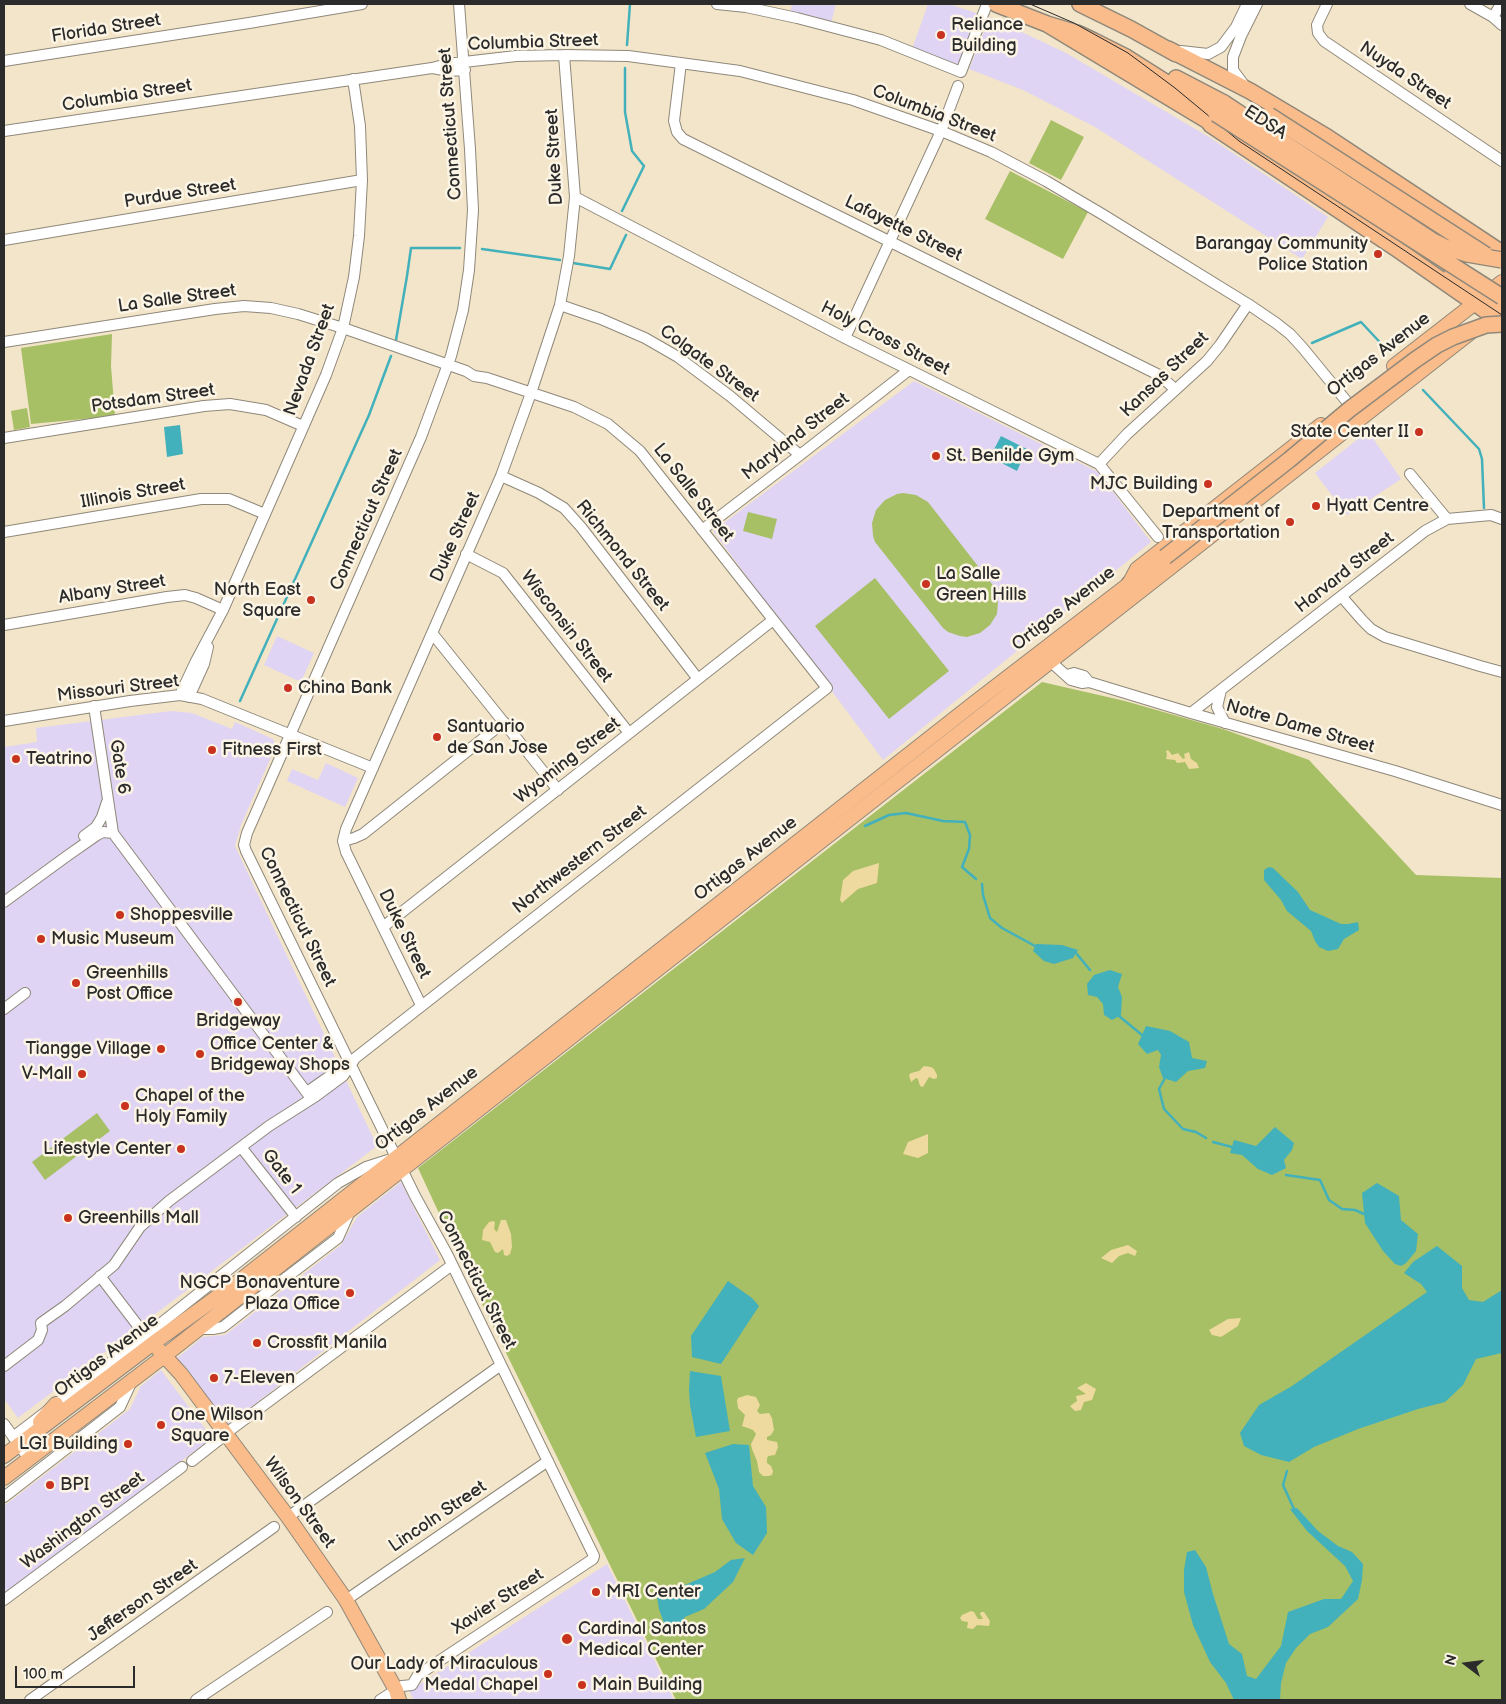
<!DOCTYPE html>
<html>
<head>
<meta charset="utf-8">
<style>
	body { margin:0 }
	#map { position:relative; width:1506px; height:1704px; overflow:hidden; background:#f3e5c9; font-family:"Balsamiq Sans",sans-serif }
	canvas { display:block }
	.frame { position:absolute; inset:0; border:5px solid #2b2b2b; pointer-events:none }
	.north { position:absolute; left:1441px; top:1639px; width:50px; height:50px; -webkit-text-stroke:4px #fcf5e5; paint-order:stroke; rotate:285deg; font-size:14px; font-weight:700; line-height:20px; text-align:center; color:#2b2b2b }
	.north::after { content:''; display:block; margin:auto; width:18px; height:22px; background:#2b2b2b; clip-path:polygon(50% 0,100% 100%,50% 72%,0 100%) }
	.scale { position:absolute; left:15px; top:1666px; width:120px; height:22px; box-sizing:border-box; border:2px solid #2b2b2b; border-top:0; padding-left:6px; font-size:15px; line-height:18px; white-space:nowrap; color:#2b2b2b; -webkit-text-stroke:4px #fcf5e5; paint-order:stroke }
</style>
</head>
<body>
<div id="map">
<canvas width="1506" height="1704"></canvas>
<div class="frame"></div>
<div class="north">N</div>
<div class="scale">100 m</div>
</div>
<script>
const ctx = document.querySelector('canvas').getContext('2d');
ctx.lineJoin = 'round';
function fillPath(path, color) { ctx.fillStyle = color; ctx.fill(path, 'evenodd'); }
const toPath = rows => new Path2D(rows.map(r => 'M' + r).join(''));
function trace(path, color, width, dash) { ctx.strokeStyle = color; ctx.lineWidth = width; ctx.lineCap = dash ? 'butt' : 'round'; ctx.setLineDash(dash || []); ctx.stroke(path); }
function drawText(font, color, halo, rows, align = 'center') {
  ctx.font = font + ' "Balsamiq Sans",sans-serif'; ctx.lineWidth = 5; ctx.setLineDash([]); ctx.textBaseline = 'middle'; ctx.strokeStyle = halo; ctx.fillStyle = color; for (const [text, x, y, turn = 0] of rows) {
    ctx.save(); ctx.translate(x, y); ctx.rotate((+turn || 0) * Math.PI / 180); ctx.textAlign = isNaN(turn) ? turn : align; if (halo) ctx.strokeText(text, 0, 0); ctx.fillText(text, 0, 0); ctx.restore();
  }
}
fillPath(toPath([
	[792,4,836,4,831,23,790,13],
	[928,4,949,4,979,14,960,65,912,49],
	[990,17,1066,53,1209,137,1328,217,1302,259,1095,127,1023,90,969,69],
	[914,381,1098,472,1151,542,883,760,713,531],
	[1368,431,1401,479,1347,515,1315,473],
	[277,636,314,653,301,682,264,665],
	[171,711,192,713,232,729,235,722,273,739,276,746,241,825,235,846,377,1146,18,1418,4,1399,4,747,37,742,36,728],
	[326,763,358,778,345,807,287,781,292,769,318,780],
	[401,1182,440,1260,228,1425,176,1359,203,1337,225,1335,341,1245,357,1217],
	[161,1370,212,1438,4,1594,4,1506,130,1409,141,1386],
	[607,1564,674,1700,414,1700,409,1691]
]), '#e0d4f4');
fillPath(toPath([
	[1051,120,1084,137,1061,180,1029,163],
	[1010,171,1088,212,1063,259,985,219],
	[112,334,111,366,115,416,31,424,21,348],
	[27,408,30,427,14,430,11,411],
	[903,493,916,495,928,502,995,588,998,601,997,614,990,625,980,633,967,637,960,636,948,632,943,628,875,542,873,536,872,523,876,510,885,500,897,494],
	[748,512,777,519,772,539,743,531],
	[875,578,949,671,889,719,815,626],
	[1042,682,1125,701,1223,729,1309,760,1416,875,1502,878,1502,1700,676,1700,464,1267,418,1168],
	[97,1113,110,1131,45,1180,32,1162]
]), '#a7bf65');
fillPath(toPath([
	[1168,750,1172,755,1178,753,1183,759,1185,758,1184,754,1189,752,1191,759,1197,763,1199,768,1189,769,1185,762,1177,763,1175,760,1166,759,1167,755,1166,751],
	[879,863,877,883,858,889,842,903,840,900,843,880,853,871],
	[924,1066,931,1067,934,1069,937,1075,937,1078,934,1079,929,1077,923,1087,920,1086,918,1079,916,1078,911,1082,909,1075,911,1073,919,1071],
	[928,1134,928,1153,918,1158,903,1154,908,1142],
	[501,1220,506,1220,511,1234,512,1247,510,1254,507,1256,504,1255,503,1249,498,1253,495,1252,490,1242,482,1240,483,1230,489,1222,494,1221,495,1223,494,1229,497,1232],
	[1128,1245,1137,1251,1135,1256,1128,1253,1119,1256,1112,1263,1101,1258,1111,1250],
	[1241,1318,1238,1326,1221,1337,1212,1335,1209,1330,1228,1319],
	[1086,1383,1096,1389,1092,1400,1084,1402,1081,1410,1075,1411,1070,1406,1077,1401,1076,1396,1086,1394,1077,1388],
	[747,1395,756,1397,760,1405,757,1411,760,1414,769,1413,772,1418,774,1430,771,1435,767,1437,767,1440,777,1442,778,1447,775,1455,768,1456,767,1459,767,1463,771,1466,773,1471,772,1475,768,1476,763,1476,759,1472,757,1461,752,1449,751,1444,756,1434,753,1430,742,1426,745,1415,738,1408,737,1401,738,1398],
	[971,1611,974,1612,978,1619,983,1619,980,1614,981,1612,984,1612,990,1621,989,1626,977,1625,973,1629,967,1628,968,1622,962,1621,960,1618,962,1615]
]), '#eeda9e');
fillPath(toPath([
	[180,425,183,454,167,457,164,427],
	[1001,436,1027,449,1017,471,990,457],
	[1269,867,1273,868,1298,892,1310,910,1341,924,1348,924,1358,922,1359,930,1344,939,1338,949,1328,951,1319,947,1315,941,1311,931,1287,911,1281,900,1264,880,1264,870],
	[1036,944,1062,945,1078,950,1073,958,1054,964,1044,961,1033,951],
	[1110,970,1122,974,1118,987,1122,997,1121,1015,1112,1020,1104,1015,1103,1004,1097,997,1088,995,1087,984,1094,975],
	[1146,1026,1170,1031,1189,1042,1192,1058,1207,1061,1205,1068,1188,1071,1176,1082,1163,1078,1159,1067,1161,1055,1158,1050,1147,1054,1138,1044],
	[1275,1127,1294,1143,1292,1150,1284,1160,1286,1168,1272,1175,1258,1169,1242,1155,1230,1153,1234,1140,1256,1146],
	[1377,1183,1399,1196,1401,1220,1418,1234,1416,1251,1406,1263,1401,1266,1395,1264,1383,1251,1365,1223,1362,1193],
	[1437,1246,1462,1266,1462,1288,1469,1300,1483,1302,1502,1290,1502,1353,1476,1359,1463,1385,1445,1402,1418,1409,1358,1429,1314,1447,1289,1462,1261,1455,1244,1446,1240,1433,1259,1405,1292,1386,1427,1292,1421,1284,1404,1273,1413,1262],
	[728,1281,752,1298,759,1306,721,1364,692,1357,691,1336],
	[690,1371,721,1376,730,1431,696,1437,690,1405,689,1390],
	[733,1444,749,1445,753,1486,766,1507,767,1533,753,1555,736,1543,722,1519,719,1489,705,1453],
	[1297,1508,1318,1531,1338,1546,1352,1552,1363,1564,1362,1580,1358,1599,1328,1627,1310,1634,1296,1648,1286,1663,1281,1683,1280,1700,1234,1700,1226,1683,1210,1662,1193,1625,1184,1592,1184,1570,1187,1552,1195,1550,1206,1567,1213,1594,1229,1644,1242,1654,1247,1676,1256,1679,1281,1646,1288,1612,1324,1599,1341,1599,1353,1581,1345,1566,1307,1531,1290,1509],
	[745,1558,733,1582,704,1609,685,1617,679,1626,664,1623,659,1609,657,1597,715,1572,731,1560]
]), '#42b1bc');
trace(toPath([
	[627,45,630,4],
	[622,211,644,166,632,151,625,112,625,68],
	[482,249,560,260],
	[573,263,610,269,626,235],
	[396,340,407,276,411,248,460,248],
	[1312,343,1361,322,1389,352],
	[1423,390,1479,449,1482,459,1484,508],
	[240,701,369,415,391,356],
	[865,826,889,815,906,813,943,821,965,822,970,835,969,849,962,867,976,879],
	[982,884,983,895,990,918,1002,928,1035,946],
	[1076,953,1090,970],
	[1119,1016,1142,1035],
	[1165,1078,1159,1089,1164,1109,1183,1129,1196,1132,1206,1138],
	[1213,1142,1232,1147],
	[1286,1175,1320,1180,1329,1200,1342,1209,1355,1210,1364,1214],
	[1287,1471,1283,1485,1294,1509]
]), '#42b1bc', 2.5);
const minor = toPath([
	[717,4,746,7,797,18,881,40,961,72,987,4],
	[1327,4,1317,25,1318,33,1324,41,1502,161],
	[1470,4,1493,17,1502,25],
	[1493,17,1501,4],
	[1181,51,1208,54,1221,47,1236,27,1247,4],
	[4,61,249,23,362,4],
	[681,63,674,121,677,132,683,139,1159,375,1175,389],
	[433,68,448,71,465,70],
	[1244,85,1233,70,1233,57,1241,36,1257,4],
	[4,131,432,68,447,64,516,56,564,55,628,56,740,71,853,100,941,131,991,152,1046,181,1102,214,1248,304,1276,323,1290,334,1302,347,1348,403],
	[575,197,845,338,1099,464,1158,537],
	[4,240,362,180],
	[560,305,601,319,645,338,678,357,730,396,800,455],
	[845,338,941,131,958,86],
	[4,342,215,309,244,306,271,308,298,314,343,328,466,371,474,376,487,378,574,407,608,424,640,451,827,688,354,1059,307,1092],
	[4,438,204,406,230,404,266,410,303,426],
	[1099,464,1127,434,1207,361,1220,345,1248,304],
	[1410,474,1447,519],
	[501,476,539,493,564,508,581,527,698,679],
	[702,530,800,455,909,370],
	[4,532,201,499,229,499,265,514],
	[466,554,503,573,629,733],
	[1342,597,1362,620,1371,629,1385,637,1480,666,1502,672],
	[4,625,167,597,185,595,196,598,223,610],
	[432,633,558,790],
	[1050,661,1071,680,1082,683,1089,682],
	[1067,675,1074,673,1084,676,1089,682,1191,713,1395,771,1502,805],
	[1221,690,1217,707,1225,723],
	[180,695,196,661,223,610,326,375,343,328,354,277,359,236,362,180,360,126,353,79],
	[189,697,204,664,208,647],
	[94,706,113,833,310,1097],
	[1191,713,1425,531,1447,519,1491,515,1502,519],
	[4,721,130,701,180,695,202,699,373,768],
	[84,836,96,827,102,817,107,802],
	[343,841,354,838,363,834,504,722],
	[4,902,67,856,97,835,103,832,113,833],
	[383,927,773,620],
	[421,1005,346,852,343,841,346,829,501,476,531,393,560,305,569,256,575,197,564,55],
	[4,1009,25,993],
	[241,1147,296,1217],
	[100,1276,148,1339],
	[199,1329,213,1329,223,1327,283,1280,338,1238,350,1211],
	[4,1366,38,1340,42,1330,41,1323,65,1306,114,1265,140,1227,169,1201,269,1126,316,1096,343,1076,354,1060],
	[4,1424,29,1459],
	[225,1434,452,1265],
	[13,1437,136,1343,338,1183,366,1167,391,1159],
	[192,1461,220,1439],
	[4,1497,120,1407,132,1381],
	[288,1517,501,1365],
	[4,1600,182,1467],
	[346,1600,548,1461],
	[30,1700,274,1527],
	[196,1700,327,1612],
	[380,1700,402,1686,412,1685,418,1675,593,1559,594,1556,447,1254,415,1196,246,851,244,845,247,833,421,437,451,356,463,310,469,270,473,210,470,149,459,4]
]);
const major = toPath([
	[1394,366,1502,282],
	[159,1350,181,1374,288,1517,346,1600,396,1690,399,1700],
	[40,1422,56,1404],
	[4,1456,152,1344,238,1282,973,704,1129,584,1137,569,1321,425],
	[4,1478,159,1360,1471,332]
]);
const highway = toPath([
	[996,4,1047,24,1077,33,1094,41,1126,57,1216,114],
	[1080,4,1131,29,1176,54],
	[1047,24,1208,121,1211,125,1397,249,1502,322],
	[1168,49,1250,91,1327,137,1502,253],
	[1176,78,1224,103],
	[1452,273,1502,306],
	[1129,584,1165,557]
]);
trace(minor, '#8f887a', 12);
trace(major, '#8f887a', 16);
trace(highway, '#8f887a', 18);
trace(minor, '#fff', 10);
trace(major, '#fabc8b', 14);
trace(highway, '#fabc8b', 15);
trace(toPath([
	[1030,4,1074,23,1128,53,1175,88,1239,141,1502,315]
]), '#2b2b2b', 1);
const highwayBridge = toPath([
	[1224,103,1433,241,1445,247,1467,254,1502,260],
	[1216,114,1502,297],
	[1269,115,1486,255],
	[1165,557,1289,460,1350,409,1415,360,1437,345,1453,337,1486,325,1502,324]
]);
trace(highwayBridge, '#8f887a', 18, []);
trace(highwayBridge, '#fabc8b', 15);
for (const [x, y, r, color] of [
	[941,35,5,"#c8321e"],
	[1378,254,5,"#c8321e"],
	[1419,432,5,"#c8321e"],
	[936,456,5,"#c8321e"],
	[1208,484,5,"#c8321e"],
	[1316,506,5,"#c8321e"],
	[1290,522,5,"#c8321e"],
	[926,584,5,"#c8321e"],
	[311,600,5,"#c8321e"],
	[288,688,5,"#c8321e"],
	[437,737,5,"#c8321e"],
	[212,750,5,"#c8321e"],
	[16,759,5,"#c8321e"],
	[120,915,5,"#c8321e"],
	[41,939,5,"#c8321e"],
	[76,983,5,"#c8321e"],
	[238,1002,5,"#c8321e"],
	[161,1049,5,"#c8321e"],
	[200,1054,5,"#c8321e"],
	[82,1074,5,"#c8321e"],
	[125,1106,5,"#c8321e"],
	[181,1149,5,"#c8321e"],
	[68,1218,5,"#c8321e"],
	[350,1293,5,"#c8321e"],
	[257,1343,5,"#c8321e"],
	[214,1378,5,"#c8321e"],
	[161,1425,5,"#c8321e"],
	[128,1444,5,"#c8321e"],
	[50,1485,5,"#c8321e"],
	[596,1592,5,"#c8321e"],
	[567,1639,6,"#c8321e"],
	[548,1674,5,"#c8321e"],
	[582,1685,5,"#c8321e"]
]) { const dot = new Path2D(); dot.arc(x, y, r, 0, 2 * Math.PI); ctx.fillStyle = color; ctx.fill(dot); trace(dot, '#fcf5e5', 2); }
drawText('18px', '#2b2b2b', '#fcf5e5', [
	["Reliance",951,25],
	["Building",951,46],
	["Barangay Community",1368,244,"right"],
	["Police Station",1368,265,"right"],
	["State Center II",1409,432,"right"],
	["St. Benilde Gym",946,456],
	["MJC Building",1198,484,"right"],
	["Hyatt Centre",1326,506],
	["Department of",1280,512,"right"],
	["Transportation",1280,533,"right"],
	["La Salle",936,574],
	["Green Hills",936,595],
	["North East",301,590,"right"],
	["Square",301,611,"right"],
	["China Bank",298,688],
	["Santuario",447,727],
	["de San Jose",447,748],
	["Fitness First",222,750],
	["Teatrino",26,759],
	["Shoppesville",130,915],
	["Music Museum",51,939],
	["Greenhills",86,973],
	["Post Office",86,994],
	["Bridgeway",238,1021,"center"],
	["Office Center &",210,1044],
	["Bridgeway Shops",210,1065],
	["Tiangge Village",151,1049,"right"],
	["V-Mall",72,1074,"right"],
	["Chapel of the",135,1096],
	["Holy Family",135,1117],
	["Lifestyle Center",171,1149,"right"],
	["Greenhills Mall",78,1218],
	["NGCP Bonaventure",340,1283,"right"],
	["Plaza Office",340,1304,"right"],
	["Crossfit Manila",267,1343],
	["7-Eleven",224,1378],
	["One Wilson",171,1415],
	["Square",171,1436],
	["LGI Building",118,1444,"right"],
	["BPI",60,1485],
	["MRI Center",606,1592],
	["Cardinal Santos",578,1629],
	["Medical Center",578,1650],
	["Our Lady of Miraculous",538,1664,"right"],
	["Medal Chapel",538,1685,"right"],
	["Main Building",592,1685]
], 'left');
drawText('18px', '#2b2b2b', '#fcf5e5', [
	["Florida Street",106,29,-9],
	["Columbia Street",533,43,-2],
	["Nuyda Street",1405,76,34],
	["Columbia Street",127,96,-9],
	["Columbia Street",934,114,21],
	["EDSA",1265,123,33],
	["Connecticut Street",451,124,-94],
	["Duke Street",555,157,-93],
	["Purdue Street",180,194,-9],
	["Lafayette Street",903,229,26],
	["La Salle Street",177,299,-8],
	["Holy Cross Street",885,339,27],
	["Ortigas Avenue",1379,355,-38],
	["Nevada Street",310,360,-70],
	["Colgate Street",709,364,36],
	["Kansas Street",1165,375,-44],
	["Potsdam Street",153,399,-8],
	["Maryland Street",796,437,-38],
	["La Salle Street",693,493,52],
	["Illinois Street",133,494,-10],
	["Connecticut Street",367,520,-66],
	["Duke Street",456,537,-66],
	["Richmond Street",622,556,51],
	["Harvard Street",1345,573,-38],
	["Albany Street",112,590,-9],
	["Ortigas Avenue",1064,609,-38],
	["Wisconsin Street",566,627,52],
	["Missouri Street",118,689,-7],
	["Notre Dame Street",1300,727,16],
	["Wyoming Street",568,761,-38],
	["Gate 6",119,767,81],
	["Ortigas Avenue",746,859,-38],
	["Northwestern Street",580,860,-38],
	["Connecticut Street",297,917,64],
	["Duke Street",404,934,64],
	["Ortigas Avenue",427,1109,-38],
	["Gate 1",281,1172,52],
	["Connecticut Street",476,1280,63],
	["Ortigas Avenue",107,1356,-37],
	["Wilson Street",299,1503,54],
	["Lincoln Street",438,1517,-34],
	["Washington Street",83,1521,-37],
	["Jefferson Street",143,1601,-35],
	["Xavier Street",498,1602,-33]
]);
</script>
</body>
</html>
